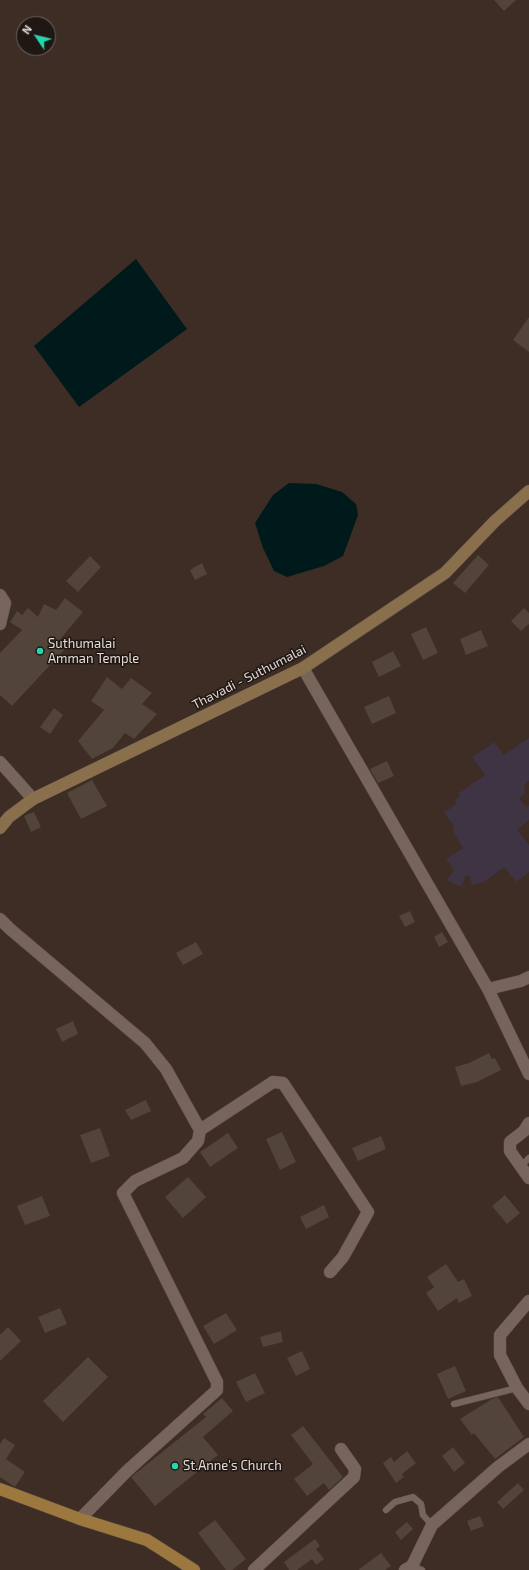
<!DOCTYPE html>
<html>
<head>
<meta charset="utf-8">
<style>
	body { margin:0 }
	#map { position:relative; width:529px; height:1570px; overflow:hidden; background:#3d2d24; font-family:"Exo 2",sans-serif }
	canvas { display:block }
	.north { position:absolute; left:16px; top:16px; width:40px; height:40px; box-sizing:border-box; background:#1e1713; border:1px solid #6e6661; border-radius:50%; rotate:305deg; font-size:11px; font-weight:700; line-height:16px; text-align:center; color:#e6dcd6 }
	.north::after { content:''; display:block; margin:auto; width:14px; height:18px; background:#24d5ae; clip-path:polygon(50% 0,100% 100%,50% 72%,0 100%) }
</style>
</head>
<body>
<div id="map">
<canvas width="529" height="1570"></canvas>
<div class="north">N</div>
</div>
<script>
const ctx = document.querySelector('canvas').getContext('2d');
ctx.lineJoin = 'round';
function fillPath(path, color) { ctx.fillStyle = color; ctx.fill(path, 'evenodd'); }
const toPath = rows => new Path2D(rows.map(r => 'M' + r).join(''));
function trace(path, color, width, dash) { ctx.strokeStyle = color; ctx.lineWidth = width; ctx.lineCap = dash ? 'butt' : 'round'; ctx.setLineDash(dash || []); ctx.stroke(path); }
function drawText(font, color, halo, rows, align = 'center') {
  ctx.font = font + ' "Exo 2",sans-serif'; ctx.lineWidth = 3; ctx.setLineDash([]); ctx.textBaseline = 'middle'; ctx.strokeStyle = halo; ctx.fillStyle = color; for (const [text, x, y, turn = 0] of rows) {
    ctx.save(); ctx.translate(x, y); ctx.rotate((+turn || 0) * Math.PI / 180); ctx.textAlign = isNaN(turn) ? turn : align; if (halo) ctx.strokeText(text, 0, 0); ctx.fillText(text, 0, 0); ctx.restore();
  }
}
fillPath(toPath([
	[529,738,529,781,524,785,525,794,519,798,526,807,529,805,529,820,517,830,529,845,529,872,516,882,504,867,484,882,472,885,470,876,466,876,461,886,453,884,447,880,454,870,446,859,463,848,453,832,454,826,444,813,457,803,455,800,460,796,458,794,485,775,472,757,494,742,504,755]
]), '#3f3443');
fillPath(toPath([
	[136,259,187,329,79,407,34,346],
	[289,483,316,484,342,492,356,504,358,515,343,556,324,566,287,577,274,571,263,548,255,523,273,495]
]), '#001a1b');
fillPath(toPath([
	[494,0,516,0,504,11],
	[529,317,529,352,513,340],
	[478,555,489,565,465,593,453,583],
	[90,556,101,567,78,592,66,581],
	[202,563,207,574,195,580,190,570],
	[65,598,83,612,57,643,64,650,12,706,0,695,0,653,22,630,10,622,17,611,22,615,28,608,38,617,44,604,56,610],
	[524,608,529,613,529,624,521,631,511,621],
	[426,627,438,653,423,660,411,634],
	[481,630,488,646,466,655,460,639],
	[393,651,401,666,379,677,372,662],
	[107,677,122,689,131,678,152,693,142,704,157,714,134,739,125,733,113,748,92,759,78,741,104,710,91,701],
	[389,696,396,713,372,724,364,707],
	[54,708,63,715,50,734,40,727],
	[387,761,394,776,378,783,370,769],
	[92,780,107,806,81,819,67,793],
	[34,812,41,827,31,832,24,816],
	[410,911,415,922,405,927,399,916],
	[442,932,448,942,439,947,434,937],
	[196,942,203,954,183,965,176,953],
	[73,1021,78,1034,62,1042,56,1029],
	[489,1053,492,1059,495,1058,501,1070,477,1082,461,1086,455,1067,469,1063],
	[146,1100,151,1111,131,1120,125,1110],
	[100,1128,110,1156,91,1163,80,1135],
	[282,1132,296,1162,280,1170,266,1139],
	[228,1133,238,1148,210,1167,200,1152],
	[381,1136,386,1149,358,1161,352,1148],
	[188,1177,206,1197,183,1218,165,1197],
	[505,1195,520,1213,507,1224,492,1206],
	[42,1196,50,1216,25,1225,17,1206],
	[324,1205,329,1217,306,1229,300,1217],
	[446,1264,458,1282,464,1279,472,1296,459,1303,457,1298,438,1311,426,1293,434,1287,427,1277],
	[60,1308,67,1324,45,1333,38,1317],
	[226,1313,237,1330,214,1344,203,1326],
	[8,1327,21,1341,0,1361,0,1335],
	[281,1331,283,1342,263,1347,260,1337],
	[302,1351,310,1369,296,1376,287,1358],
	[88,1357,108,1377,63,1422,43,1401],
	[455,1366,466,1391,448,1399,437,1374],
	[255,1373,265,1393,246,1402,236,1382],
	[498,1397,524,1437,495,1459,474,1433,472,1435,460,1419,492,1399],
	[222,1398,233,1411,203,1437,218,1455,155,1506,131,1477,206,1417,203,1414],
	[303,1426,343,1477,329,1490,324,1483,307,1496,294,1479,313,1464,291,1435],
	[4,1438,15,1445,6,1459,25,1472,15,1487,0,1477,0,1444],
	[453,1447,465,1463,454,1472,442,1456],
	[407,1451,416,1463,402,1474,404,1477,396,1483,383,1463,391,1457,394,1462],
	[518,1483,524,1490,503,1509,497,1502],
	[480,1516,484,1526,471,1531,467,1521],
	[215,1520,246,1559,232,1570,226,1570,198,1533],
	[407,1522,413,1529,401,1540,395,1532],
	[315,1539,320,1546,316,1549,324,1559,316,1565,312,1559,297,1570,289,1570,284,1562],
	[381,1553,391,1566,385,1570,358,1570]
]), '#524438');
const service = toPath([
	[521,1166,529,1158],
	[454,1404,517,1388],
	[386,1510,395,1502,413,1497,421,1504,423,1515,432,1525],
	[412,1566,422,1570]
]);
const minor = toPath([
	[0,595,5,603,0,624],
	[303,668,488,989,529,1074],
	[0,762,33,799],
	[0,919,10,929,145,1043,166,1069,200,1130,198,1141,183,1158,135,1181,123,1193,217,1382,217,1390,127,1471,80,1519],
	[488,989,521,981,529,977],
	[529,1123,524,1131,510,1142,510,1151,529,1178],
	[200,1130,273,1082,283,1083,368,1212,343,1257,330,1272],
	[529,1301,500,1335,500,1355,517,1388,529,1404],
	[254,1570,354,1477,355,1469,341,1449],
	[405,1570,412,1566,432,1525,498,1467,529,1444]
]);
const secondary = toPath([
	[0,828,9,817,33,799,303,668,445,573,495,521,529,491]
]);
const primary = toPath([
	[0,1489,80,1519,147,1540,194,1570]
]);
trace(service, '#564941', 7);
trace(minor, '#564941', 13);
trace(secondary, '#564941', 13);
trace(primary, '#564941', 13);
trace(service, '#77655b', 6);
trace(minor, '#77655b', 12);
trace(secondary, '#8a6f4d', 12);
trace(primary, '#9d783e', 12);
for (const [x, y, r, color] of [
	[40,651,4,"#24d5ae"],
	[175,1466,4,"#24d5ae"]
]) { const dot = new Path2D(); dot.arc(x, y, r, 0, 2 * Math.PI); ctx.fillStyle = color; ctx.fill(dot); trace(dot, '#1e1713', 1.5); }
drawText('13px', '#e6dcd6', '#1e1713', [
	["Suthumalai",48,644],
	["Amman Temple",48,659],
	["St.Anne's Church",183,1466]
], 'left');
drawText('13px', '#e6dcd6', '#1e1713', [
	["Thavadi - Suthumalai",249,677,-27]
]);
</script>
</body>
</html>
